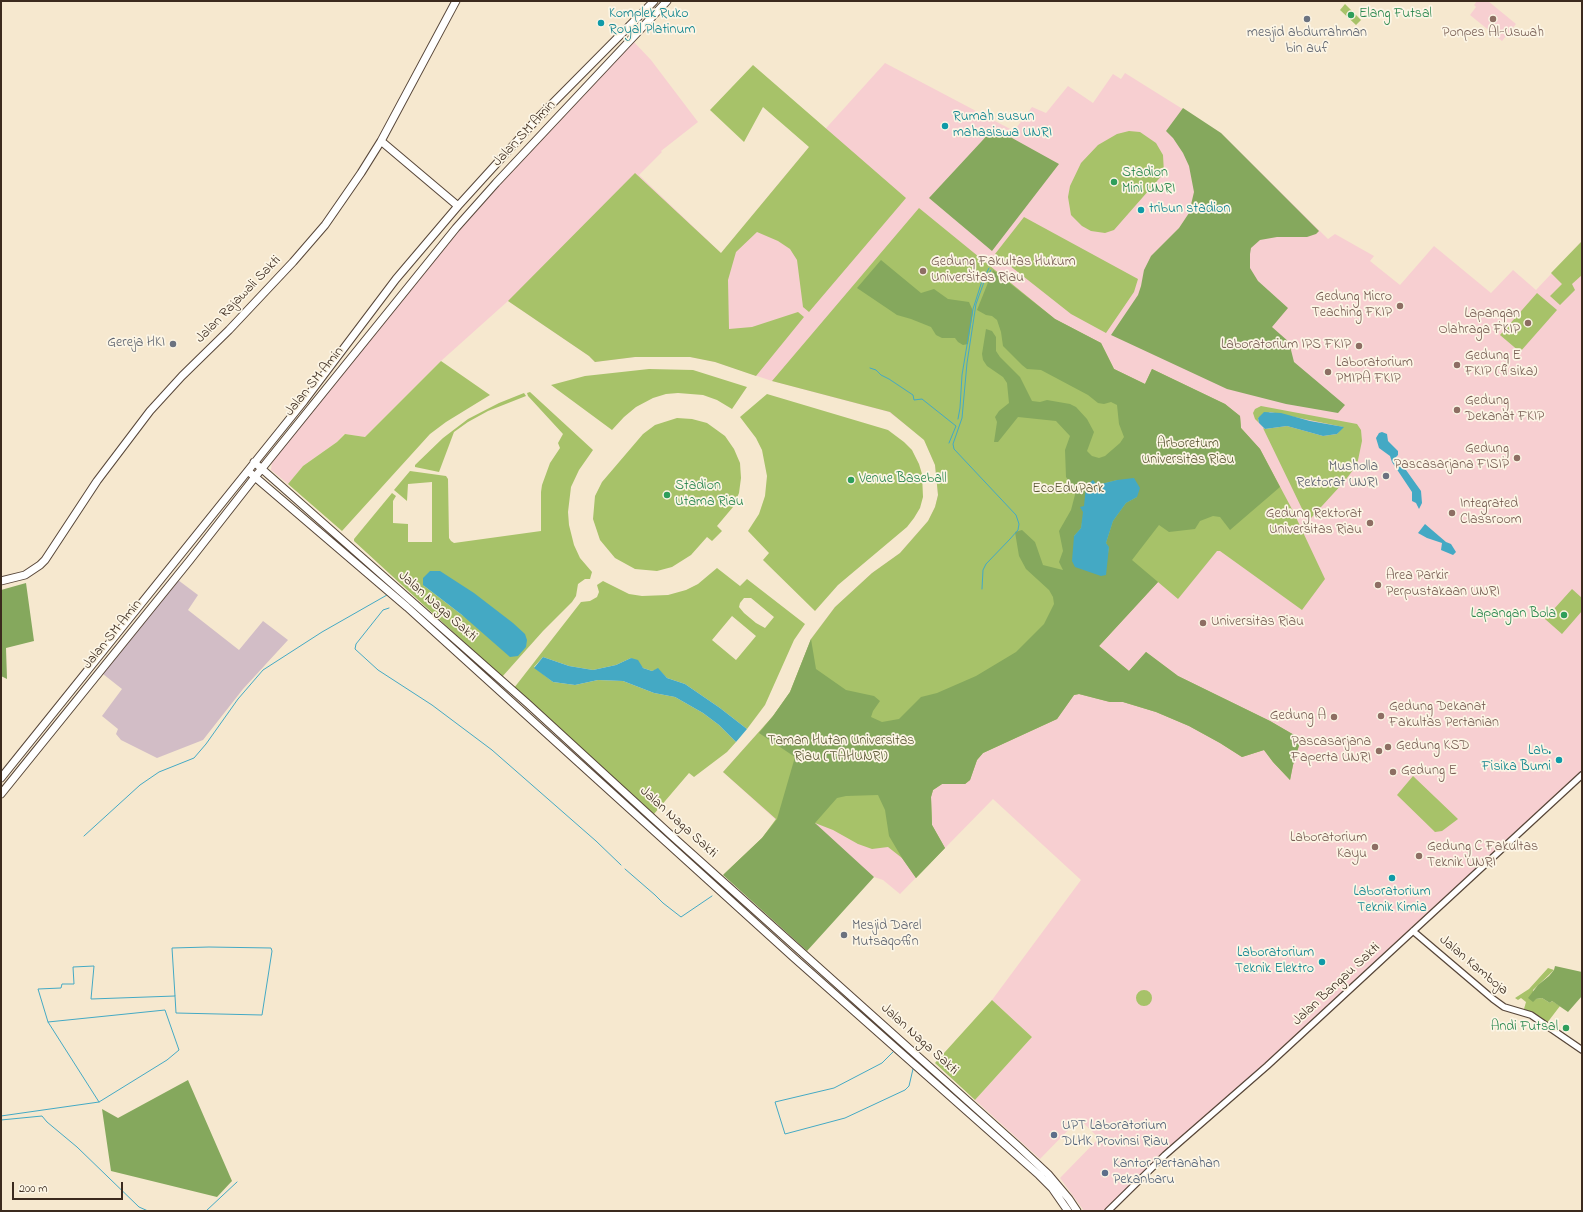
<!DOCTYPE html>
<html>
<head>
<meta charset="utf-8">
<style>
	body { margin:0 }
	#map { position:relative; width:1583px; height:1212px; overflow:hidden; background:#f6e8cf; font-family:"Indie Flower",sans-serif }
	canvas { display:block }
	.frame { position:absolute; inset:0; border:2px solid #3b2a1e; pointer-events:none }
	.scale { position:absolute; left:12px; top:1182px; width:111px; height:18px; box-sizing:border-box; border:2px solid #3b2a1e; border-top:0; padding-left:5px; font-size:12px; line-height:14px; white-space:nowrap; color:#3b2a1e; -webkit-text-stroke:3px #fcf5e5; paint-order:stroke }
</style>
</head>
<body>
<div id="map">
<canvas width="1583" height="1212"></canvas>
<div class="frame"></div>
<div class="scale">200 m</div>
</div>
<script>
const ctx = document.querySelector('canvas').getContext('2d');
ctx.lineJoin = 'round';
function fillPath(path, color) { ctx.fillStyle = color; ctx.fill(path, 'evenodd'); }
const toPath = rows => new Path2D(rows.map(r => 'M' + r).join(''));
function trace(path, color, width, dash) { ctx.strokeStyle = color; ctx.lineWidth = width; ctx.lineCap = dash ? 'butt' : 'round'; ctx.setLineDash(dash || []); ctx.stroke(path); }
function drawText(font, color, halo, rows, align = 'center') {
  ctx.font = font + ' "Indie Flower",sans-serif'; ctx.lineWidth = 3.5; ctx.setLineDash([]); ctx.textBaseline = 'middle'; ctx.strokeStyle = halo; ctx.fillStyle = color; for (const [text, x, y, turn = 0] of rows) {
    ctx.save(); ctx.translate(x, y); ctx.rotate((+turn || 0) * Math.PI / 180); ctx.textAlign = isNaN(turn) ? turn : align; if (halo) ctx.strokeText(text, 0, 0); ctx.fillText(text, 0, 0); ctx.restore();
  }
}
fillPath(toPath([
	[1477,1,1488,1,1516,24,1502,41,1470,15,1476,7,1474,5],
	[634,42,651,60,698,122,661,151,662,152,639,175,721,253,809,147,885,63,1014,131,1032,107,1046,113,1068,86,1093,103,1113,74,1121,79,1125,73,1221,133,1328,239,1335,234,1374,256,1370,261,1400,285,1434,246,1491,293,1513,270,1536,290,1582,241,1582,771,1334,1002,1156,1162,1104,1211,1084,1211,1060,1178,1099,1138,1079,1119,1040,1159,975,1100,1032,1037,992,1000,1081,880,993,799,900,894,883,880,874,877,723,875,762,838,776,820,723,772,773,716,790,692,811,639,835,607,872,573,900,553,928,521,935,507,938,495,935,465,924,439,889,412,772,381,715,362,690,357,635,357,595,362,589,356,508,301,441,361,365,437,344,434,337,442,303,466,288,484,271,470,272,460,458,229,553,126]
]), '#f7cfd1');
fillPath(toPath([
	[178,580,198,595,188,610,239,650,263,621,288,640,243,689,203,740,157,758,121,740,116,734,118,729,102,716,122,689,103,674]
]), '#d2bdc6');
fillPath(toPath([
	[1345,4,1361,20,1356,25,1340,10],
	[753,65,906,198,809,312,803,307,797,260,790,249,778,241,757,232,736,252,728,280,729,329,752,327,798,312,804,317,756,376,715,362,690,357,635,357,595,362,589,356,508,301,635,173,721,253,809,147,763,107,744,142,710,110],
	[1129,131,1140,132,1156,143,1163,155,1164,173,1114,230,1105,233,1091,231,1082,226,1071,215,1068,197,1070,186,1081,163,1098,145,1117,134],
	[919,208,1055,319,1101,343,1114,369,1145,384,1152,369,1225,404,1240,416,1241,428,1260,449,1293,511,1325,579,1302,610,1220,551,1217,551,1178,599,1158,582,1099,646,1129,671,1146,652,1178,676,1270,721,1301,739,1293,765,1290,780,1273,762,1264,750,1242,757,1220,743,1189,726,1156,712,1123,702,1110,702,1079,694,1074,695,1057,719,983,753,977,760,970,780,965,784,942,784,933,790,931,797,932,825,945,848,916,878,902,858,888,847,872,849,858,844,833,830,815,823,723,875,762,838,776,819,723,772,773,716,790,692,811,639,835,607,872,573,900,553,928,521,935,507,938,495,935,465,924,440,890,412,772,381],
	[1024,217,1138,279,1134,292,1106,333,1071,314,995,254],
	[1582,241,1582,275,1572,284,1575,290,1560,305,1550,296,1562,284,1551,273],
	[1537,293,1557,310,1520,352,1500,335],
	[441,361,490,395,446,422,430,434,342,531,288,484,303,466,337,442,345,434,365,437],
	[649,369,693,370,747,387,732,409,717,400,703,395,678,393,666,394,653,398,636,407,624,417,612,430,551,385,585,376],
	[530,392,593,450,579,470,571,487,568,512,569,525,574,545,580,558,592,572,590,579,585,579,578,584,576,596,572,602,543,631,502,677,354,541,354,539,392,493,396,496,393,501,393,523,408,524,408,542,432,542,432,482,408,484,407,501,394,490,410,471,446,476,448,479,449,538,451,541,454,543,541,531,541,492,542,485,550,463,560,448,558,443,563,434,528,396,527,393],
	[423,585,526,647,462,615],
	[524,393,526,396,488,411,468,422,454,432,439,472,415,467,415,465,443,438,468,419,499,403],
	[767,394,888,430,904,442,912,450,919,464,922,474,923,497,920,508,914,518,907,527,838,585,815,611,763,560,769,553,748,531,759,514,765,496,767,476,762,450,756,438,740,417],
	[1261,406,1357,424,1361,430,1362,441,1357,465,1343,483,1311,518,1306,517,1263,428,1265,429,1287,426,1323,436,1337,434,1343,427,1270,412,1258,418,1259,423,1255,419,1253,413,1255,409],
	[677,418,692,419,707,423,725,436,734,449,740,463,741,478,739,493,733,507,717,526,722,531,712,541,707,537,691,555,672,567,657,571,635,569,615,558,600,540,593,519,595,496,602,482,643,434,655,425],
	[717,568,740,586,747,579,805,624,794,640,765,705,747,729,720,708,685,684,667,678,658,669,652,671,643,668,631,658,616,665,593,670,569,666,543,657,534,667,553,682,575,685,598,680,623,681,654,693,675,697,703,713,719,725,736,742,727,752,694,777,689,773,654,814,514,688,581,602,590,601,597,597,599,592,597,585,603,581,629,594,642,596,668,595,686,590,698,584],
	[744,598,751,598,774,617,765,628,756,623,744,613,739,607,740,603],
	[732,616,756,636,736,660,712,640],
	[1572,589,1582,598,1582,611,1562,634,1545,619],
	[1413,776,1458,819,1442,831,1435,832,1397,795],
	[1548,968,1554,970,1533,990,1536,999,1542,998,1550,1003,1552,1001,1560,1006,1547,1023,1524,1009,1526,1002,1521,998,1518,1000,1515,998,1529,989],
	'1136 998a8 8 0 1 1 16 0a8 8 0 1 1-16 0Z',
	[992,1000,1032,1037,975,1100,935,1063]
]), '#a7c269');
fillPath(toPath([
	[1183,108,1221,133,1319,231,1316,234,1307,237,1277,237,1260,240,1251,248,1250,254,1250,268,1258,281,1288,308,1272,327,1289,342,1294,362,1345,405,1338,413,1286,404,1227,389,1111,335,1138,295,1141,286,1144,270,1151,256,1179,228,1189,213,1194,192,1189,166,1183,153,1173,138,1166,131],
	[994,128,1059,164,992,251,929,198],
	[881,260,921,293,934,289,948,299,969,302,973,311,968,344,963,345,958,342,955,338,942,338,936,335,931,327,911,319,897,315,857,288],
	[993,270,1055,319,1101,343,1114,369,1145,384,1152,369,1225,404,1240,416,1241,428,1260,449,1280,487,1230,530,1220,517,1213,516,1200,521,1195,529,1169,532,1159,525,1132,560,1158,582,1099,646,1129,671,1146,652,1178,676,1270,721,1301,739,1293,765,1290,780,1273,762,1264,750,1242,757,1220,743,1189,726,1156,712,1123,702,1110,702,1079,694,1074,695,1057,719,983,753,977,760,970,780,965,784,942,784,933,790,931,797,932,825,945,848,916,878,902,858,889,836,885,810,878,795,846,796,837,798,815,823,874,877,807,951,723,875,762,838,777,819,795,757,759,733,773,716,790,692,811,639,816,669,846,690,874,696,880,701,873,711,871,717,882,722,899,719,921,697,937,693,976,676,1016,652,1044,624,1054,604,1053,597,1049,590,1026,569,1019,556,1015,532,1022,530,1035,542,1043,565,1063,570,1059,562,1063,551,1059,531,1071,510,1076,491,1066,477,1065,450,1070,436,1056,421,1018,417,998,442,994,442,997,422,995,417,999,411,1009,403,1007,383,1003,377,987,366,983,360,982,354,986,329,992,331,996,337,996,351,1000,357,1020,377,1032,401,1040,402,1047,400,1070,404,1076,407,1087,419,1094,432,1087,451,1092,456,1099,458,1105,456,1120,443,1124,437,1119,424,1117,405,1111,402,1104,404,1098,403,1088,395,1041,370,1027,369,1022,365,1003,346,1001,332,997,320,992,316,986,315,977,310],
	[1117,480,1137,497,1126,503,1113,521,1106,543,1109,548,1107,559,1074,536,1081,528,1084,511,1097,485],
	[26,583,34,641,6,648,7,679,1,676,1,590],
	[1555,966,1582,972,1582,996,1568,1012,1552,1001,1550,1003,1542,998,1536,999,1533,1002,1528,998,1538,985,1549,976,1554,970],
	[188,1080,232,1181,217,1197,111,1171,102,1109,118,1118]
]), '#85a85d');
fillPath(toPath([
	[1264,412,1281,413,1310,421,1344,427,1337,434,1323,436,1287,426,1265,429,1259,423,1258,418],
	[1382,432,1387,434,1388,441,1398,451,1398,455,1395,458,1397,465,1406,470,1421,491,1422,503,1419,509,1416,503,1412,501,1412,492,1392,462,1390,456,1379,448,1376,438,1379,433],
	[1134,478,1140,488,1137,497,1126,503,1113,521,1106,543,1109,547,1106,575,1101,576,1075,567,1072,561,1074,536,1081,528,1083,512,1080,507,1084,506,1086,486,1093,480,1097,485,1117,480],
	[1425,524,1446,542,1451,544,1456,552,1453,555,1441,550,1442,543,1427,538,1418,533],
	[430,571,440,571,474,593,513,623,525,634,527,640,526,647,518,656,510,657,462,615,423,585,423,578],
	[543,657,569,666,593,670,616,665,631,658,638,660,643,668,652,671,658,668,667,678,685,684,720,708,747,729,736,742,719,725,703,713,675,697,654,693,623,681,598,680,575,685,553,682,534,668]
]), '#44a9c4');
trace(toPath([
	[870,368,876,370,881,375,889,379,913,395,914,400,922,399,956,426,949,443],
	[958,419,960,408,962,375,973,309,981,284,989,268],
	[982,589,983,570,986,564,1010,539,1018,530,1019,524,1016,515,954,449,953,444,962,418,967,363,976,304,984,282,991,270],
	[389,608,383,610,356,644,355,649,378,670,432,705,492,750,596,841,621,865],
	[84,836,140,785,159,772,194,758,206,744,238,699,263,670,322,632,387,595],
	[625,869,655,895,663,903,681,917,712,896],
	[48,1022,38,989,61,988,62,984,74,984,73,967,94,966,91,999,175,996,172,948,209,947,271,948,272,951,262,1015,176,1013,175,996],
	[893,1052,882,1063,834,1088,775,1102,785,1134,845,1118,905,1090,909,1086,913,1069],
	[1,1116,99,1102,167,1060,179,1050,165,1010,48,1022,99,1102],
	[1,1120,42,1116,47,1122,77,1147,139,1207,148,1211],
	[206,1211,237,1182]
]), '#44a9c4', 1);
const minor = toPath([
	[1413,931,1493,999,1504,1007,1531,1015,1582,1050],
	[1108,1211,1165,1155,1267,1066,1582,775]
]);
const major = toPath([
	[381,141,458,206],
	[254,462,527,703,672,836,1018,1146,1048,1174,1069,1199,1077,1211],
	[248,471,407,607,793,957,1039,1175,1052,1188,1068,1211],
	[1,581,25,575,40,565,45,560,97,481,150,411,182,376,229,330,293,262,325,225,361,173,381,141,456,1],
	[1,778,304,401,396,279,458,206,538,118,654,1],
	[1,794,190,560,255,477,456,228,496,183,667,1]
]);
trace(minor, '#574639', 8);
trace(major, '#574639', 9);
trace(minor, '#fff', 5.5);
trace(major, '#fff', 7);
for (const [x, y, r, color] of [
	[1351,15,4,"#2e9e5b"],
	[1307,19,4,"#6b7280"],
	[1493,19,4,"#8d6e63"],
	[601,23,4,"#0f9aa8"],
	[945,126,4,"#0f9aa8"],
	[1114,182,4,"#2e9e5b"],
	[1141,210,4,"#0f9aa8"],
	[923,271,4,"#8d6e63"],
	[1400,306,4,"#8d6e63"],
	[1528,323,4,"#8d6e63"],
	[173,344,4,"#6b7280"],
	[1359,346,4,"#8d6e63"],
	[1457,365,4,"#8d6e63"],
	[1328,372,4,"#8d6e63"],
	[1457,410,4,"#8d6e63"],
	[1517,458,4,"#8d6e63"],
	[1386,476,4,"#6b7280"],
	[851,480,4,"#2e9e5b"],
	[667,495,4,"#2e9e5b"],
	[1452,513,4,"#8d6e63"],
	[1370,523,4,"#8d6e63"],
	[1378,585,4,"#8d6e63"],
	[1564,615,4,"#2e9e5b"],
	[1203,623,4,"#8d6e63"],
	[1381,716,4,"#8d6e63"],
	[1334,717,4,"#8d6e63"],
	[1388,747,4,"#8d6e63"],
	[1379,751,4,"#8d6e63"],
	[1559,760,4,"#0f9aa8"],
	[1393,772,4,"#8d6e63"],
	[1375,847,4,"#8d6e63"],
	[1419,856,4,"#8d6e63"],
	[1392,878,4,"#0f9aa8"],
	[844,935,4,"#6b7280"],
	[1322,962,4,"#0f9aa8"],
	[1566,1028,4,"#2e9e5b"],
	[1054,1135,4,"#5c6f8a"],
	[1105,1173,4,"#5c6f8a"]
]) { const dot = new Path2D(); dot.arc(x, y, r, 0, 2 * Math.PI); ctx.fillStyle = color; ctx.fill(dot); trace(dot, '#fcf5e5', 1.5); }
drawText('14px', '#0d838f', '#fcf5e5', [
	["Komplek Ruko",609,15],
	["Royal Platinum",609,31],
	["Rumah susun",953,118],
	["mahasiswa UNRI",953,134],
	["tribun stadion",1149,210],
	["Lab.",1551,752,"right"],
	["Fisika Bumi",1551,768,"right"],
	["Laboratorium",1392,893,"center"],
	["Teknik Kimia",1392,909,"center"],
	["Laboratorium",1314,954,"right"],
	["Teknik Elektro",1314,970,"right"]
], 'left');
drawText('14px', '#27864d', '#fcf5e5', [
	["Elang Futsal",1359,15],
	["Stadion",1122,174],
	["Mini UNRI",1122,190],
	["Venue Baseball",859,480],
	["Stadion",675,487],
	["Utama Riau",675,503],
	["Lapangan Bola",1556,615,"right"],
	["Andi Futsal",1558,1028,"right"]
], 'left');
drawText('14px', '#5b616d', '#fcf5e5', [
	["mesjid abdurrahman",1307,34,"center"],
	["bin auf",1307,50,"center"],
	["Gereja HKI",165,344],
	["Musholla",1378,468],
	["Rektorat UNRI",1378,484],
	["Mesjid Darel",852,927,"left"],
	["Mutsaqoffin",852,943,"left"]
], 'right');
drawText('14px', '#785e54', '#fcf5e5', [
	["Ponpes Al-Uswah",1493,34,"center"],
	["Gedung Fakultas Hukum",931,263],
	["Universitas Riau",931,279],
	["Gedung Micro",1392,298,"right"],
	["Teaching FKIP",1392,314,"right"],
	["Lapangan",1520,315,"right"],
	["Olahraga FKIP",1520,331,"right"],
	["Laboratorium IPS FKIP",1351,346,"right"],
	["Gedung E",1465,357],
	["FKIP (fisika)",1465,373],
	["Laboratorium",1336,364],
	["PMIPA FKIP",1336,380],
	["Gedung",1465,402],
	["Dekanat FKIP",1465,418],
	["Gedung",1509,450,"right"],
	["Pascasarjana FISIP",1509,466,"right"],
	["Integrated",1460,505],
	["Classroom",1460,521],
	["Gedung Rektorat",1362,515,"right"],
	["Universitas Riau",1362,531,"right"],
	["Area Parkir",1386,577],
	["Perpustakaan UNRI",1386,593],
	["Universitas Riau",1211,623],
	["Gedung Dekanat",1389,708],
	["Fakultas Pertanian",1389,724],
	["Gedung A",1326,717,"right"],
	["Pascasarjana",1371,743,"right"],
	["Faperta UNRI",1371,759,"right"],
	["Gedung KSD",1396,747],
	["Gedung E",1401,772],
	["Laboratorium",1367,839,"right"],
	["Kayu",1367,855,"right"],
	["Gedung C Fakultas",1427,848],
	["Teknik UNRI",1427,864]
], 'left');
drawText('14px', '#3b2a1e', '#fcf5e5', [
	["Jalan SM Amin",525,134,-47],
	["Jalan Rajawali Sakti",239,300,-46],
	["Jalan SM Amin",315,382,-51],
	["Jalan Naga Sakti",437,607,41],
	["Jalan SM Amin",113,635,-51],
	["Jalan Naga Sakti",678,823,42],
	["Jalan Kamboja",1473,966,40],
	["Jalan Bangau Sakti",1337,985,-43],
	["Jalan Naga Sakti",919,1040,42]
]);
drawText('14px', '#5b5834', '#fcf5e5', [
	["Arboretum",1188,445],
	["Universitas Riau",1188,461],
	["EcoEduPark",1068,490],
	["Taman Hutan Universitas",841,742],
	["Riau (TAHUNRI)",841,758]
]);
drawText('14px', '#4e5e75', '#fcf5e5', [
	["UPT Laboratorium",1062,1127],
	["DLHK Provinsi Riau",1062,1143],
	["Kantor Pertanahan",1113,1165],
	["Pekanbaru",1113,1181]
], 'left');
</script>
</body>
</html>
